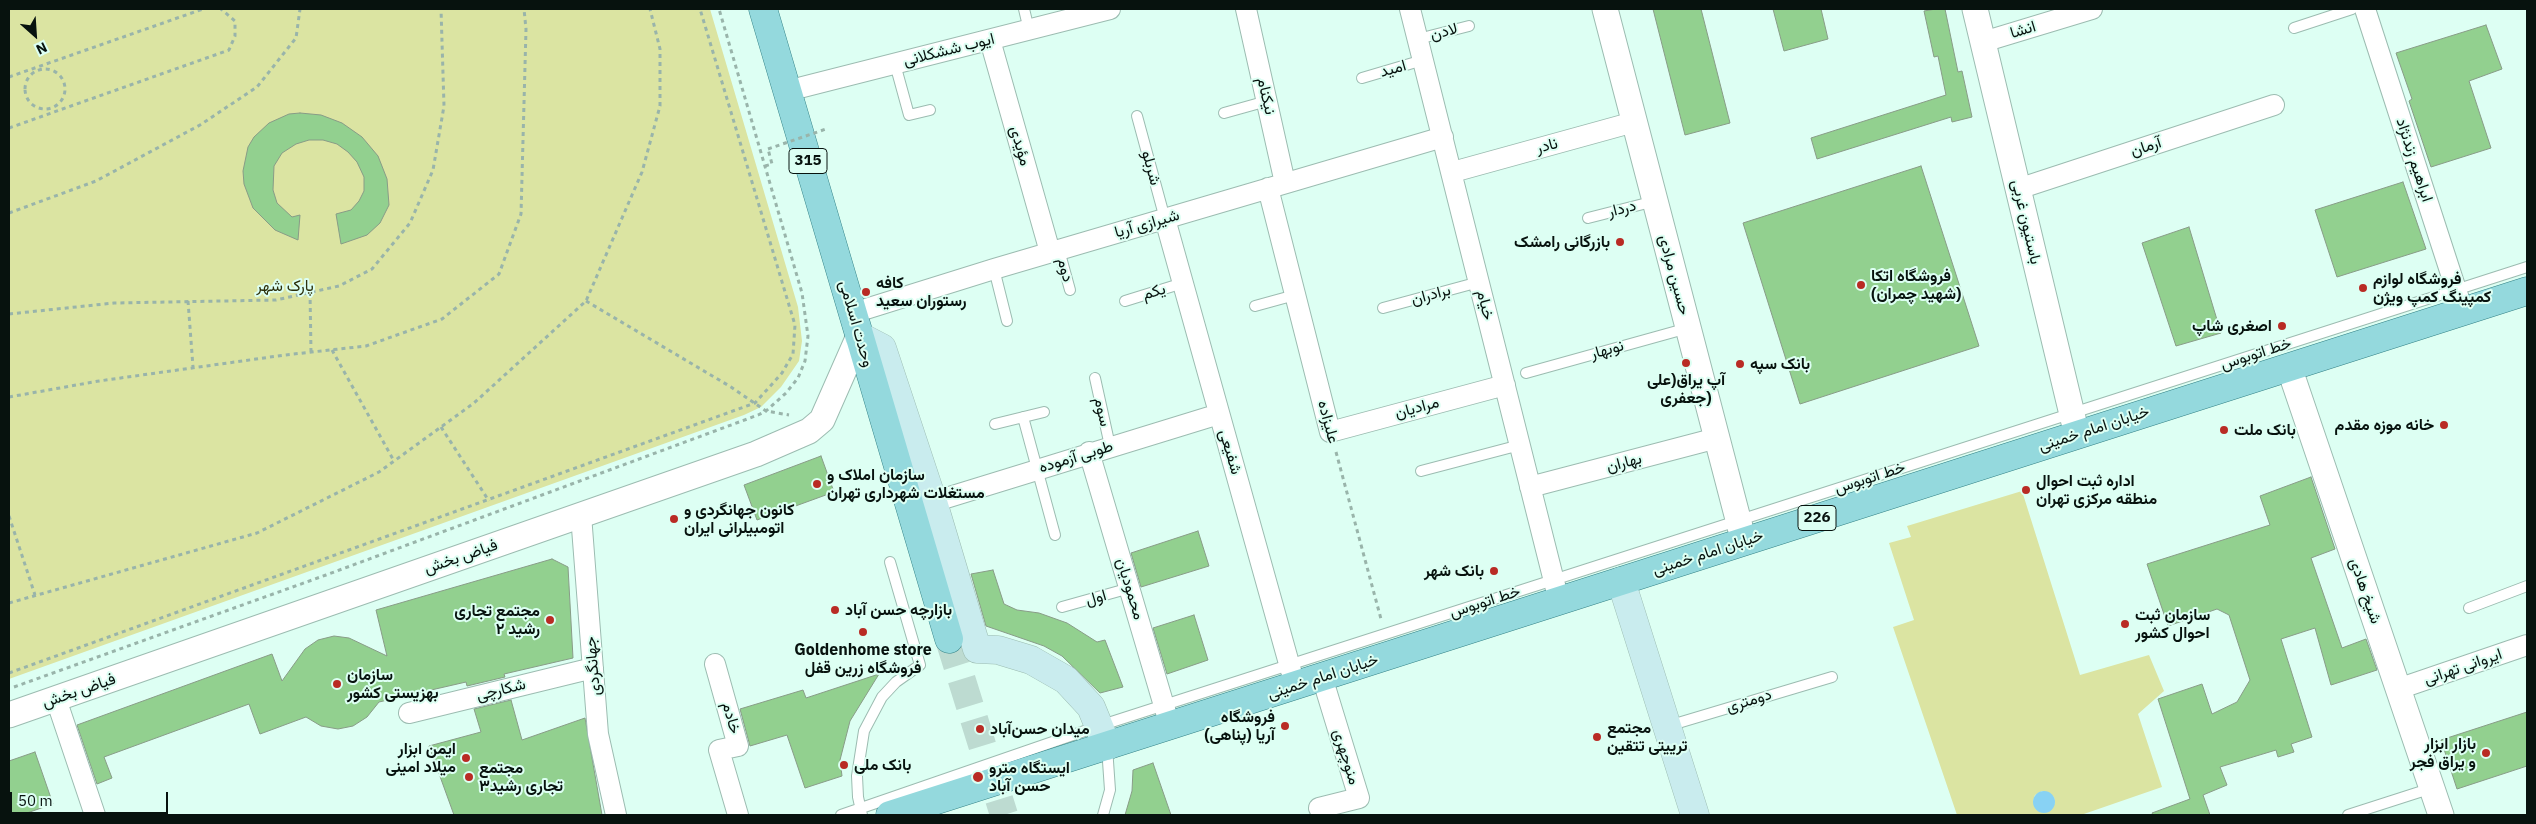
<!DOCTYPE html>
<html>
<head>
<meta charset="utf-8">
<style>
	body { margin:0 }
	#map { position:relative; width:2536px; height:824px; overflow:hidden; background:#ddfff3; font-family:"IBM Plex Sans",sans-serif }
	canvas { display:block }
	.frame { position:absolute; inset:0; border:10px solid #07120e; pointer-events:none }
	.north { position:absolute; left:10px; top:10px; width:50px; height:50px; -webkit-text-stroke:4px #ddfff3; paint-order:stroke; rotate:154deg; font-size:14px; font-weight:700; line-height:20px; text-align:center; color:#07120e }
	.north::after { content:''; display:block; margin:auto; width:18px; height:22px; background:#07120e; clip-path:polygon(50% 0,100% 100%,50% 72%,0 100%) }
	.scale { position:absolute; left:10px; top:792px; width:158px; height:22px; box-sizing:border-box; border:2px solid #07120e; border-top:0; padding-left:6px; font-size:15px; line-height:18px; white-space:nowrap; color:#07120e; -webkit-text-stroke:4px #ddfff3; paint-order:stroke }
</style>
</head>
<body>
<div id="map">
<canvas width="2536" height="824"></canvas>
<div class="frame"></div>
<div class="north">N</div>
<div class="scale">50 m</div>
</div>
<script>
const ctx = document.querySelector('canvas').getContext('2d');
ctx.lineJoin = 'round';
function fillPath(path, color) { ctx.fillStyle = color; ctx.fill(path, 'evenodd'); }
const toPath = rows => new Path2D(rows.map(r => 'M' + r).join(''));
function trace(path, color, width, dash) { ctx.strokeStyle = color; ctx.lineWidth = width; ctx.lineCap = dash ? 'butt' : 'round'; ctx.setLineDash(dash || []); ctx.stroke(path); }
function drawText(font, color, halo, rows, align = 'center') {
  ctx.font = font + ' "IBM Plex Sans",Vazirmatn,sans-serif'; ctx.lineWidth = 4; ctx.setLineDash([]); ctx.textBaseline = 'middle'; ctx.strokeStyle = halo; ctx.fillStyle = color; for (const [text, x, y, turn = 0] of rows) {
    ctx.save(); ctx.translate(x, y); ctx.rotate((+turn || 0) * Math.PI / 180); ctx.textAlign = isNaN(turn) ? turn : align; if (halo) ctx.strokeText(text, 0, 0); ctx.fillText(text, 0, 0); ctx.restore();
  }
}
fillPath(toPath([
	[9,9,710,9,798,307,802,341,799,361,781,387,761,407,744,415,9,679],
	[2022,491,2080,675,2149,655,2164,691,2138,714,2162,787,2081,815,1957,815,1893,627,1914,620,1889,543,1911,537,1907,526],
	[2042,791,2054,797,2055,804,2033,801,2035,795]
]), '#dbe4a2');
fillPath(toPath([
	'2033 802a11 11 0 1 1 22 0a11 11 0 1 1-22 0Z'
]), '#88d2f4');
const building = toPath([
	[1653,9,1701,9,1730,123,1685,135,1653,9],
	[1773,9,1821,9,1828,39,1784,51,1773,9],
	[1936,9,1945,9,1958,72,1962,71,1972,117,1952,122,1951,117,1817,159,1811,138,1946,95,1938,56,1934,57,1924,11,1936,9],
	[2486,25,2502,69,2469,81,2491,148,2431,167,2409,101,2412,99,2396,53,2486,25],
	[300,113,321,115,342,123,362,137,378,156,387,179,389,205,380,223,367,235,341,244,336,214,351,210,359,201,364,191,364,177,357,162,348,152,337,144,323,140,309,140,296,144,282,153,274,166,273,190,277,203,292,217,300,215,298,240,275,230,253,208,244,184,243,171,248,147,254,137,269,123,289,114,300,113],
	[1921,166,1979,346,1800,404,1743,223,1921,166],
	[2403,182,2426,249,2337,277,2315,210,2403,182],
	[2189,227,2221,333,2176,346,2142,243,2189,227],
	[821,456,834,492,757,520,744,485,821,456],
	[2311,477,2335,549,2311,558,2342,648,2366,639,2377,670,2331,685,2315,628,2281,639,2312,737,2291,744,2294,752,2278,757,2276,750,2220,767,2227,785,2203,795,2210,815,2153,815,2152,813,2190,799,2158,699,2202,684,2212,714,2237,702,2250,680,2229,615,2217,609,2168,626,2147,564,2270,525,2260,496,2311,477],
	[1198,531,1209,566,1141,587,1131,553,1198,531],
	[552,559,568,567,573,658,504,674,505,677,467,686,466,682,379,702,367,717,353,726,338,729,321,726,306,717,260,734,249,704,104,757,112,778,97,784,77,725,272,654,282,681,305,649,318,640,334,636,349,638,387,656,376,610,552,559],
	[993,570,1004,604,1017,610,1039,613,1067,623,1097,642,1105,640,1123,687,1100,693,1062,656,1044,646,986,626,971,574,993,570],
	[1194,615,1208,660,1167,674,1153,628,1194,615],
	[879,674,850,721,840,760,842,776,805,788,787,735,750,746,740,709,803,690,806,698,879,674],
	[511,700,522,740,585,718,602,815,454,815,429,746,481,732,474,709,511,700],
	[2527,712,2527,766,2457,789,2441,740,2527,712],
	[35,752,53,804,21,815,9,815,9,761,35,752],
	[1153,763,1171,815,1125,815,1132,791,1133,770,1153,763]
]);
fillPath(building, '#92d08f');
trace(building, '#889c87', 1);
trace(toPath([
	[949,639,1004,815]
]), '#bddbd1', 28, [28, 14]);
const service = toPath([
	[1024,9,1029,30],
	[2294,28,2352,9],
	[1418,39,1469,26],
	[895,64,909,115,930,110],
	[1362,78,1423,60],
	[1224,113,1267,101],
	[1137,116,1165,219],
	[1588,218,1655,201],
	[1059,250,1070,290],
	[994,269,1007,321],
	[1125,301,1183,283],
	[1255,306,1295,295],
	[1383,308,1479,282],
	[1526,373,1688,328],
	[1095,378,1110,446],
	[1023,417,1055,535],
	[995,424,1044,412],
	[1421,471,1520,445],
	[1062,607,1130,588],
	[2469,608,2527,586],
	[1668,726,1832,677],
	[841,815,1099,726,2527,267],
	[862,815,858,797,857,776,864,731,882,697,896,682,920,665,890,562],
	[1103,815,1110,790,1107,747],
	[2348,815,2432,788]
]);
const minor = toPath([
	[1246,9,1285,183],
	[1410,9,1559,601],
	[2365,9,2463,311],
	[990,40,1050,252],
	[1983,42,2092,9],
	[787,91,1110,9],
	[1460,170,1634,122],
	[1268,188,1330,432,1505,385],
	[2018,189,2274,105],
	[1165,219,1295,685],
	[853,313,994,269,1443,137],
	[1089,452,1170,726],
	[1530,487,1717,438],
	[933,502,1219,414],
	[581,515,598,734,616,815],
	[715,664,738,746,719,750,738,815],
	[2398,689,2527,645],
	[56,699,95,815],
	[409,713,593,668],
	[1319,808,1359,798,1322,677]
]);
const tertiary = toPath([
	[1605,9,1744,542],
	[1975,9,2077,435],
	[2289,367,2441,815],
	[9,715,756,454,809,431,822,420,859,336]
]);
const secondary = toPath([
	[859,336,882,348,933,502,977,649,998,650,1031,660,1066,680,1091,707,1107,746],
	[1621,581,1695,815]
]);
const primary = toPath([
	[763,9,949,639],
	[890,815,2527,291]
]);
trace(service, '#9cbcb1', 12);
trace(minor, '#9cbcb1', 22);
trace(tertiary, '#9cbcb1', 27);
trace(secondary, '#9cbcb1', 29);
trace(primary, '#348286', 29);
trace(toPath([
	'25 89a20 20 0 1 1 40 0a20 20 0 1 1-40 0Z',
	[9,77,203,9],
	[9,128,229,50,235,36,235,21,221,9],
	[765,166,772,164,768,149],
	[9,213,96,181,200,125,257,87,296,38,300,9],
	[310,292,311,352],
	[188,301,193,367],
	[586,301,731,387,766,411,789,415],
	[9,314,114,303,276,300,339,286,372,269,410,223,433,170,444,106,441,9],
	[332,350,394,461],
	[9,397,99,381,285,355,366,346,442,319,499,274,521,214,526,29,524,9],
	[441,427,489,501],
	[1336,452,1381,619],
	[9,516,35,595],
	[9,603,257,533,379,472,474,403,586,301,642,172,660,106,660,49,650,9],
	[9,673,755,403,782,373,793,354,795,325,700,9],
	[14,687,326,575,758,415,766,411,786,393,798,378,805,361,808,336,802,293,719,9]
]), '#99b4aa', 3, [4, 4]);
trace(service, '#fff', 10);
trace(minor, '#fff', 20);
trace(tertiary, '#fff', 25);
trace(secondary, '#c9ecee', 28);
trace(primary, '#94d9dd', 28);
trace(toPath([
	[768,149,826,129]
]), '#99b4aa', 3, [4, 4]);
for (const [x, y, r, color] of [
	[1620,242,5,"#b92b24"],
	[1861,285,5,"#b92b24"],
	[2363,288,5,"#b92b24"],
	[866,292,5,"#b92b24"],
	[2282,326,5,"#b92b24"],
	[1686,363,5,"#b92b24"],
	[1740,364,5,"#b92b24"],
	[2444,425,5,"#b92b24"],
	[2224,430,5,"#b92b24"],
	[817,484,5,"#b92b24"],
	[2026,490,5,"#b92b24"],
	[674,519,5,"#b92b24"],
	[1494,571,5,"#b92b24"],
	[835,610,5,"#b92b24"],
	[550,620,5,"#b92b24"],
	[2125,624,5,"#b92b24"],
	[863,632,5,"#b92b24"],
	[337,684,5,"#b92b24"],
	[1285,726,5,"#b92b24"],
	[980,729,5,"#b92b24"],
	[1597,737,5,"#b92b24"],
	[2486,753,5,"#b92b24"],
	[466,758,5,"#b92b24"],
	[844,765,5,"#b92b24"],
	[469,777,5,"#b92b24"],
	[978,777,6,"#b92b24"]
]) { const dot = new Path2D(); dot.arc(x, y, r, 0, 2 * Math.PI); ctx.fillStyle = color; ctx.fill(dot); trace(dot, '#ddfff3', 2); }
for (const [x, y, w] of [
	[808,161,38],
	[1817,518,38]
]) { const box = new Path2D(); box.roundRect(x - w / 2, y - 12.5, w, 25, 4); ctx.fillStyle = '#ddfff3'; ctx.fill(box); trace(box, '#07120e', 1); }
drawText('bold 15px', '#07120e', null, [
	["315",808,161],
	["226",1817,518]
]);
drawText('16px', '#07120e', '#ddfff3', [
	["انشا",2023,30,-17],
	["لادن",1444,32,-15],
	["ایوب ششکلانی",949,50,-14],
	["امید",1393,69,-16],
	["نیکنام",1266,96,77],
	["مؤیدی",1020,146,74],
	["نادر",1547,146,-15],
	["آرمان",2146,147,-18],
	["ابراهیم زندنژاد",2414,160,72],
	["شربلو",1151,168,75],
	["دردار",1622,209,-14],
	["باستیون غربی",2026,222,77],
	["شیرازی آریا",1147,224,-16],
	["دوم",1065,270,75],
	["حسین مرادی",1674,275,75],
	["یکم",1154,292,-17],
	["برادران",1431,295,-15],
	["خیام",1485,305,76],
	["وحدت اسلامی",856,324,74],
	["نوبهار",1607,350,-16],
	["خط اتوبوس",2256,354,-18],
	["مرادیان",1417,408,-15],
	["سوم",1102,412,77],
	["علیزاده",1328,422,75],
	["خیابان امام خمینی",2094,429,-18],
	["شفیعی",1230,452,74],
	["طوبی آزموده",1076,457,-17],
	["بهاران",1624,463,-15],
	["خط اتوبوس",1870,478,-18],
	["خیابان امام خمینی",1708,553,-18],
	["فیاض بخش",461,557,-19],
	["محمودیان",1130,589,73],
	["شیخ هادی",2365,591,71],
	["اول",1096,598,-16],
	["خط اتوبوس",1485,602,-18],
	["جهانگردی",593,666,-95],
	["ایروانی تهرانی",2463,667,-19],
	["خیابان امام خمینی",1323,677,-18],
	["شکارچی",501,690,-14],
	["فیاض بخش",79,691,-19],
	["دومتری",1749,701,-17],
	["خادم",731,718,74],
	["منوچهری",1346,757,73]
]);
drawText('bold 16px', '#07120e', '#ddfff3', [
	["بازرگانی رامشک",1610,242,"right"],
	["فروشگاه اتکا",1871,276],
	["(شهید چمران)",1871,294],
	["فروشگاه لوازم",2373,279],
	["کمپینگ کمپ ویژن",2373,297],
	["کافه",876,283],
	["رستوران سعید",876,301],
	["اصغری شاپ",2272,326,"right"],
	["بانک سپه",1750,364],
	["آپ یراق(علی",1686,380,"center"],
	["جعفری)",1686,398,"center"],
	["خانه موزه مقدم",2434,425,"right"],
	["بانک ملت",2234,430],
	["سازمان املاک و",827,475],
	["مستغلات شهرداری تهران",827,493],
	["اداره ثبت احوال",2036,481],
	["منطقه مركزی تهران",2036,499],
	["کانون جهانگردی و",684,510],
	["اتومبیلرانی ایران",684,528],
	["بانک شهر",1484,571,"right"],
	["بازارچه حسن آباد",845,610],
	["مجتمع تجاری",540,611,"right"],
	["رشید ۲",540,629,"right"],
	["سازمان ثبت",2135,615],
	["احوال کشور",2135,633],
	["Goldenhome store",863,650,"center"],
	["فروشگاه زرین قفل",863,668,"center"],
	["سازمان",347,675],
	["بهزیستی کشور",347,693],
	["فروشگاه",1275,717,"right"],
	["آریا (پناهی)",1275,735,"right"],
	["مجتمع",1607,728],
	["ترییتی تتقین",1607,746],
	["میدان حسن‌آباد",990,729],
	["بازار ابزار",2476,744,"right"],
	["و یراق فجر",2476,762,"right"],
	["ایمن ابزار",456,749,"right"],
	["میلاد امینی",456,767,"right"],
	["بانک ملی",854,765],
	["مجتمع",479,768],
	["تجاری رشید۳",479,786],
	["ایستگاه مترو",989,768],
	["حسن آباد",989,786]
], 'left');
drawText('16px', '#2c2f0a', '#ddfff3', [
	["پارک شهر",285,286]
]);
</script>
</body>
</html>
